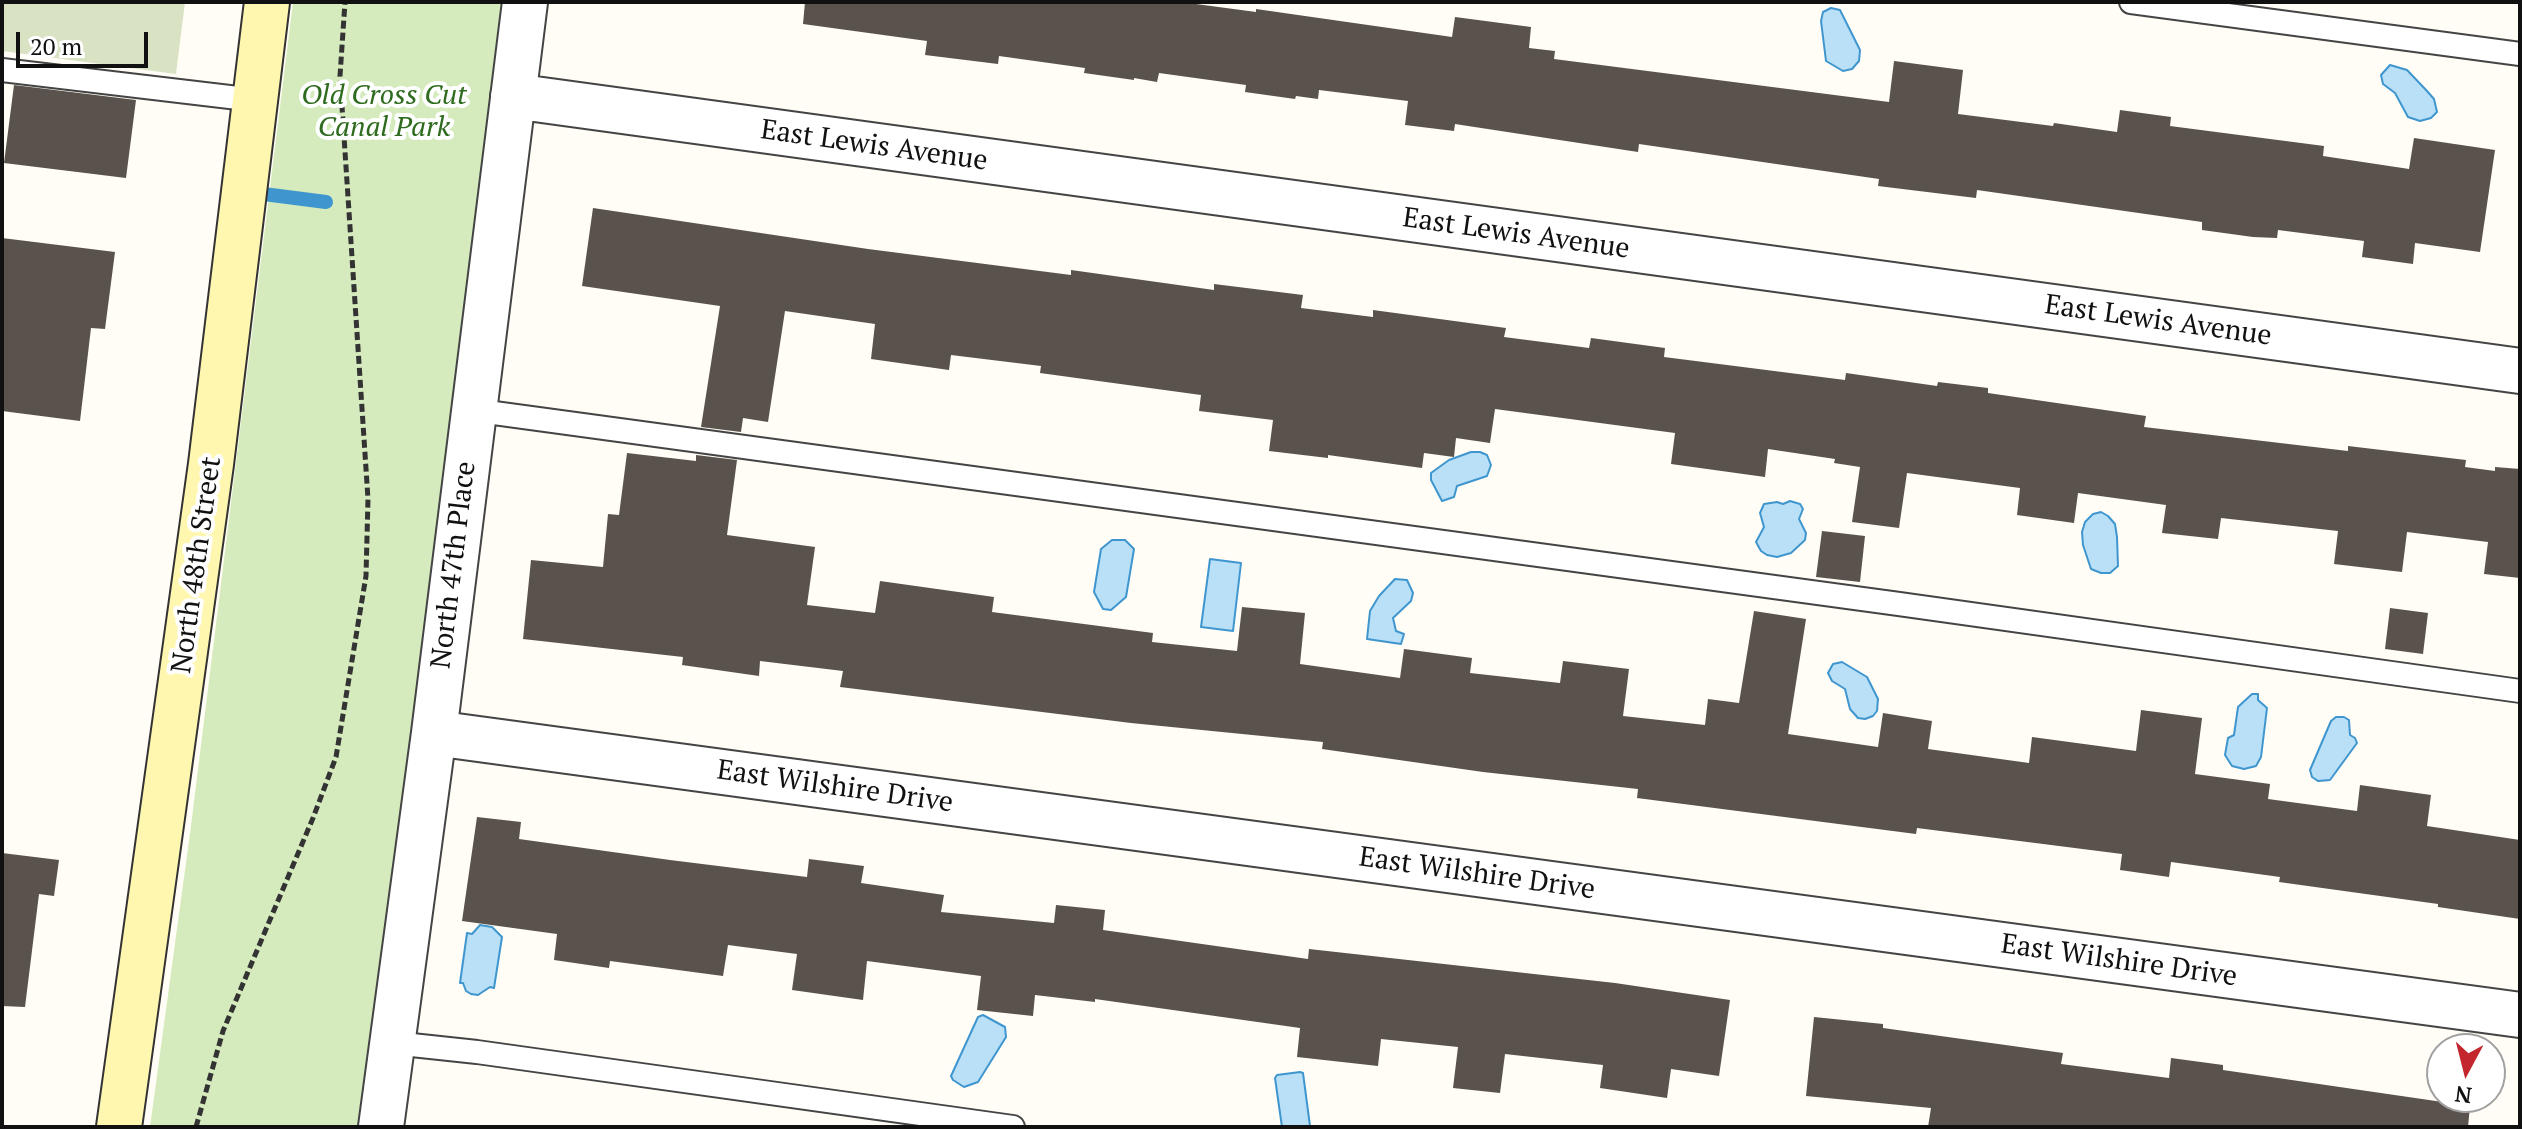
<!DOCTYPE html>
<html>
<head>
<meta charset="utf-8">
<style>
	body { margin:0 }
	#map { position:relative; width:2522px; height:1129px; overflow:hidden; background:#fffdf5; font-family:"PT Serif",serif }
	canvas { display:block }
	.frame { position:absolute; inset:0; border:4px solid #111; pointer-events:none }
	.north { position:absolute; left:2426px; top:1033px; width:80px; height:80px; box-sizing:border-box; background:#fff; border:2px solid #a0a0a0; border-radius:50%; rotate:187deg; font-size:22px; font-weight:700; line-height:32px; text-align:center; color:#111 }
	.north::after { content:''; display:block; margin:auto; width:28px; height:36px; background:#c4262e; clip-path:polygon(50% 0,100% 100%,50% 72%,0 100%) }
	.scale { position:absolute; left:16px; top:32px; width:132px; height:36px; box-sizing:border-box; border:4px solid #111; border-top:0; padding-left:10px; font-size:24px; line-height:28px; white-space:nowrap; color:#111; -webkit-text-stroke:6px #fff; paint-order:stroke }
</style>
</head>
<body>
<div id="map">
<canvas width="2522" height="1129"></canvas>
<div class="frame"></div>
<div class="north">N</div>
<div class="scale">20 m</div>
</div>
<script>
const ctx = document.querySelector('canvas').getContext('2d');
ctx.lineJoin = 'round';
function fillPath(path, color) { ctx.fillStyle = color; ctx.fill(path, 'evenodd'); }
const toPath = rows => new Path2D(rows.map(r => 'M' + r).join(''));
function trace(path, color, width, dash) { ctx.strokeStyle = color; ctx.lineWidth = width; ctx.lineCap = dash ? 'butt' : 'round'; ctx.setLineDash(dash || []); ctx.stroke(path); }
function drawText(font, color, halo, rows, align = 'center') {
  ctx.font = font + ' "PT Serif",serif'; ctx.lineWidth = 8; ctx.setLineDash([]); ctx.textBaseline = 'middle'; ctx.strokeStyle = halo; ctx.fillStyle = color; for (const [text, x, y, turn = 0] of rows) {
    ctx.save(); ctx.translate(x, y); ctx.rotate((+turn || 0) * Math.PI / 180); ctx.textAlign = isNaN(turn) ? turn : align; if (halo) ctx.strokeText(text, 0, 0); ctx.fillText(text, 0, 0); ctx.restore();
  }
}
fillPath(toPath([
	[293,2,505,2,452,407,414,727,358,1127,150,1127,191,826]
]), '#d5ebbd');
fillPath(toPath([
	[2,2,185,2,176,74,2,51]
]), '#d9e3c4');
const water = toPath([
	[1831,8,1840,10,1860,50,1859,61,1852,69,1843,71,1826,61,1821,21,1823,12,1831,8],
	[2390,65,2407,70,2427,91,2434,99,2437,112,2431,118,2420,121,2408,117,2395,93,2383,84,2381,75,2390,65],
	[1471,452,1480,452,1487,455,1491,465,1487,476,1457,486,1454,497,1442,501,1431,480,1431,473,1449,460,1471,452],
	[1790,501,1800,504,1803,509,1799,519,1806,533,1805,540,1791,553,1777,557,1767,555,1761,551,1756,542,1764,527,1760,513,1764,504,1777,502,1783,504,1790,501],
	[2101,512,2108,516,2115,524,2117,537,2118,566,2110,573,2101,573,2091,569,2083,545,2082,532,2085,522,2093,514,2101,512],
	[1112,540,1125,540,1134,549,1126,597,1111,610,1103,609,1094,592,1101,549,1112,540],
	[1210,559,1241,563,1233,631,1201,627,1210,559],
	[1395,579,1407,580,1413,593,1411,601,1393,618,1396,631,1404,634,1401,644,1367,639,1370,611,1379,596,1395,579],
	[1842,662,1867,677,1878,699,1877,711,1873,716,1865,719,1858,718,1850,709,1845,689,1832,681,1828,673,1833,664,1842,662],
	[2252,694,2258,694,2258,700,2267,708,2261,757,2256,766,2244,769,2232,766,2225,755,2228,738,2234,735,2238,707,2252,694],
	[2336,717,2344,717,2349,720,2350,735,2355,738,2357,743,2330,780,2318,781,2312,777,2310,770,2331,721,2336,717],
	[480,925,492,927,502,937,494,988,490,987,478,995,471,994,466,991,463,983,460,983,467,933,472,934,480,925],
	[983,1015,1005,1027,1006,1037,978,1082,964,1087,953,1080,951,1076,978,1017,983,1015],
	[1300,1072,1303,1073,1310,1126,1282,1127,1275,1078,1277,1075,1300,1072]
]);
fillPath(water, '#b9e0f7');
trace(water, '#3f96cf', 2);
trace(toPath([
	[248,192,326,202]
]), '#3f96cf', 14);
fillPath(toPath([
	[805,2,1181,2,1256,12,1256,9,1452,37,1455,17,1531,27,1529,48,1555,51,1554,59,1889,102,1894,61,1963,70,1958,114,2053,126,2054,123,2117,132,2120,110,2171,117,2170,126,2324,146,2323,156,2409,169,2414,138,2495,150,2480,252,2415,243,2413,264,2362,257,2364,241,2278,230,2277,238,2253,237,2202,230,2202,222,1977,190,1976,198,1878,186,1879,179,1639,144,1638,152,1455,124,1454,131,1405,125,1408,101,1319,90,1318,99,1296,96,1295,99,1245,92,1246,85,1159,73,1157,82,1134,78,1134,80,1084,73,1085,68,999,56,998,64,925,55,927,41,803,24],
	[14,85,136,100,126,178,4,163],
	[593,208,868,249,1071,275,1071,270,1214,290,1214,284,1303,295,1301,308,1373,317,1373,310,1506,328,1504,337,1589,348,1591,338,1665,348,1664,357,1845,380,1846,373,1937,386,1938,382,1988,388,1988,393,2146,416,2144,427,2348,451,2348,446,2466,460,2465,467,2495,471,2495,467,2520,469,2520,578,2484,574,2488,542,2407,532,2402,572,2334,564,2338,531,2221,518,2218,539,2162,533,2166,505,2078,493,2074,523,2017,515,2020,488,1907,473,1899,528,1852,522,1860,467,1834,463,1835,459,1768,449,1765,477,1671,464,1675,433,1495,409,1490,443,1456,438,1454,457,1424,453,1422,468,1328,455,1328,458,1269,451,1273,420,1199,411,1201,395,1040,373,1041,366,951,355,949,370,871,359,875,324,785,311,768,422,743,418,741,432,701,427,720,306,582,286],
	[2,238,115,252,105,329,91,328,80,421,2,411],
	[627,453,696,461,696,455,737,460,727,535,815,547,807,605,875,613,880,581,994,597,992,612,1153,633,1152,642,1237,651,1242,607,1305,613,1300,664,1400,678,1404,649,1472,658,1470,673,1560,683,1563,661,1629,669,1623,716,1705,725,1708,699,1739,703,1754,611,1806,619,1788,734,1878,747,1883,713,1932,721,1928,749,2029,763,2032,737,2136,751,2141,710,2202,718,2195,774,2270,784,2268,799,2357,811,2360,785,2431,795,2427,826,2520,840,2520,919,2438,907,2438,904,2279,882,2280,877,2171,862,2169,877,2120,870,2122,854,1917,828,1916,834,1637,798,1638,789,1483,772,1322,749,1323,742,1131,723,840,687,843,671,760,661,759,676,682,665,683,657,523,639,531,560,603,567,608,514,619,515],
	[1822,531,1865,536,1860,582,1816,577],
	[2390,608,2428,613,2423,654,2385,649],
	[477,817,521,822,519,839,670,860,807,877,809,859,864,866,861,883,944,895,941,912,1054,923,1056,905,1105,910,1103,930,1308,959,1309,949,1615,983,1730,1000,1719,1076,1671,1069,1667,1098,1600,1088,1603,1065,1505,1054,1500,1093,1453,1088,1458,1047,1381,1039,1378,1066,1297,1057,1300,1028,1095,999,1095,1002,1035,995,1033,1016,977,1010,981,976,867,961,863,1000,792,990,797,954,728,945,723,976,610,961,609,968,554,960,557,934,462,921],
	[2,853,59,860,54,896,39,894,25,1007,2,1006],
	[1814,1017,1883,1024,1883,1028,2063,1053,2061,1064,2169,1078,2171,1058,2223,1065,2223,1070,2470,1106,2468,1127,1928,1127,1931,1108,1806,1096]
]), '#5a524d');
const lane = toPath([
	[2131,2,2520,54],
	[2,70,255,100],
	[472,410,1899,604,2520,691],
	[393,1043,477,1052,1013,1127]
]);
const street = toPath([
	[513,96,2520,371],
	[434,733,2520,1015],
	[381,1127,434,733,525,2]
]);
const secondary = toPath([
	[119,1127,211,464,267,2]
]);
trace(lane, '#444', 26);
trace(street, '#444', 48);
trace(secondary, '#333', 48);
trace(toPath([
	[196,1127,223,1031,313,818,336,757,366,576,368,499,340,76,345,2]
]), '#333', 5, [8, 4]);
trace(lane, '#fff', 22);
trace(street, '#fff', 44);
trace(secondary, '#fff6b0', 44);
drawText('italic 28px', '#2f6b1f', '#fff', [
	["Old Cross Cut",384,96],
	["Canal Park",384,128]
]);
drawText('28px', '#111', '#fff', [
	["East Lewis Avenue",874,146,8],
	["East Lewis Avenue",1516,234,8],
	["East Lewis Avenue",2158,321,8],
	["North 48th Street",197,565,-82],
	["North 47th Place",454,565,-83],
	["East Wilshire Drive",835,787,8],
	["East Wilshire Drive",1477,874,8],
	["East Wilshire Drive",2119,961,8]
]);
</script>
</body>
</html>
